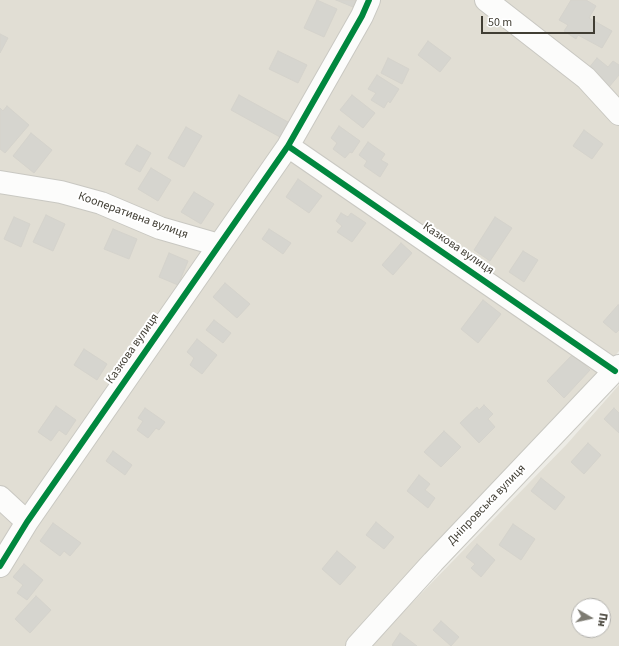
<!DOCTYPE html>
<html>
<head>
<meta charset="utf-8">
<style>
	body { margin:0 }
	#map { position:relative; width:619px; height:646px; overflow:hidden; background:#edece6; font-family:"Source Sans 3",sans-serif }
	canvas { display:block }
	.north { position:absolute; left:571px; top:598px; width:40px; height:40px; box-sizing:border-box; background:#fff; border:1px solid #b3b2ae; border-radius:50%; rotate:99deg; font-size:11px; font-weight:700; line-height:16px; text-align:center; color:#413e34 }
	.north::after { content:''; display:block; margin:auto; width:14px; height:18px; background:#7d7b72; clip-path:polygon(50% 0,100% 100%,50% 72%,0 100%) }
	.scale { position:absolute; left:481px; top:16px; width:114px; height:18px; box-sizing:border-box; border:2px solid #413e34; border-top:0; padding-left:5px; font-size:12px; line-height:14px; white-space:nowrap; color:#413e34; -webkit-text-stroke:3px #fff; paint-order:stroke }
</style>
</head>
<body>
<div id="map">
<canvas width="619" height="646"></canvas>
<div class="north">Пн</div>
<div class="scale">50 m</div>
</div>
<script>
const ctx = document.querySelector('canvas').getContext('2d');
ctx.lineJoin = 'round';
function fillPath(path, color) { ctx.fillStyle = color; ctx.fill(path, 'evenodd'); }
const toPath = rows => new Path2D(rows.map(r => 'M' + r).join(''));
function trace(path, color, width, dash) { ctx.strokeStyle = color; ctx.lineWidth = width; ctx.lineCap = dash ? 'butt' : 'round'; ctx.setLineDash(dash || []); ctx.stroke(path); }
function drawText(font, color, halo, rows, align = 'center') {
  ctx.font = font + ' "Source Sans 3",sans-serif'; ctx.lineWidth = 4; ctx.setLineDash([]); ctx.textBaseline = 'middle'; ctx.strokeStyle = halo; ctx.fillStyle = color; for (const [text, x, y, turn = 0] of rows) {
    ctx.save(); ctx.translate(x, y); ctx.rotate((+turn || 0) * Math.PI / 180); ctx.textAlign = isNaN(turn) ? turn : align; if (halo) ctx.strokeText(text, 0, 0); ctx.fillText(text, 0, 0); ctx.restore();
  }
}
fillPath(toPath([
	[0,0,619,0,619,351,560,420,350,646,0,646],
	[619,385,619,646,370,646,567,444],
	[579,606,603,606,603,630,579,630]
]), '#e1ded4');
const building = toPath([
	[317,0,337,9,324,37,304,28,317,0],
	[336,0,356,0,353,7,336,0],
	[571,0,586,0,596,6,589,18,612,31,602,48,578,35,576,39,564,31,568,25,559,20,571,0],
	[0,34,8,38,0,53,0,34],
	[428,41,451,58,440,72,418,55,428,41],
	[278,51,307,65,298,83,269,69,278,51],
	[388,58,409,69,402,84,381,73,388,58],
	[597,58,608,67,613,61,619,65,619,75,609,87,588,69,597,58],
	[377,75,399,89,390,103,388,101,384,108,371,100,376,93,368,89,377,75],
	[239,95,288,122,280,137,231,110,239,95],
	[352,95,375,113,363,128,340,110,352,95],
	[7,106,29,125,5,153,0,149,0,108,3,111,7,106],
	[339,126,360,141,352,153,350,152,345,158,333,149,337,143,331,138,339,126],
	[186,127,202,136,184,167,168,158,186,127],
	[584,130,603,144,592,159,573,146,584,130],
	[31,133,52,150,34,173,13,156,31,133],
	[368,142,385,154,381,160,388,164,380,177,364,166,367,161,359,155,368,142],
	[137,145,151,153,140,172,125,164,137,145],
	[151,168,171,180,158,201,138,189,151,168],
	[298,179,322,196,309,213,286,197,298,179],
	[194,192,214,204,201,224,181,212,194,192],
	[341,213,348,217,351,213,366,223,352,242,337,232,342,226,336,221,341,213],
	[46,215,65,224,53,251,33,242,46,215],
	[14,217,30,224,21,247,4,239,14,217],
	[495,217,512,228,490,261,474,250,495,217],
	[113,229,137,239,129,259,104,249,113,229],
	[269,229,291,243,283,254,262,239,269,229],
	[401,243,412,253,393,275,382,265,401,243],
	[523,251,538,260,524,282,509,272,523,251],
	[169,253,188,261,178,285,159,277,169,253],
	[225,283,250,304,237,318,213,297,225,283],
	[483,300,501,314,478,343,461,329,483,300],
	[618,305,619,305,619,330,616,333,603,322,618,305],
	[214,320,231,333,223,343,206,330,214,320],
	[197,339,217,355,202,374,190,365,194,358,187,352,197,339],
	[84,349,107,364,97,380,74,365,84,349],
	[573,354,590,370,564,398,547,381,573,354],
	[484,405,493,414,488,419,495,427,479,443,460,423,477,407,479,410,484,405],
	[56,406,76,420,66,435,59,430,51,441,38,432,56,406],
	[145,408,165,422,159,430,156,428,148,438,137,430,143,421,138,418,145,408],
	[614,408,619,413,619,433,604,419,614,408],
	[444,431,461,447,441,467,424,452,444,431],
	[588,443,601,455,584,474,571,462,588,443],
	[113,451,132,465,125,475,106,461,113,451],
	[419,475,430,484,425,490,435,498,428,508,407,491,419,475],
	[541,478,565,497,555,510,531,491,541,478],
	[376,522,394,537,384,549,366,535,376,522],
	[53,523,81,543,70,556,64,551,60,556,40,541,53,523],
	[513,524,535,539,521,560,499,545,513,524],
	[477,544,495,560,481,577,471,568,475,564,466,557,477,544],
	[337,551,356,567,340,585,322,569,337,551],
	[24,564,43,580,27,600,17,593,23,585,13,577,24,564],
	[36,596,51,610,30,633,15,619,36,596],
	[441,621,459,637,451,646,433,630,441,621],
	[400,633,417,646,393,646,392,645,400,633]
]);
fillPath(building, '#d6d5cf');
trace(building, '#d5d3cc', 1);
const minor = toPath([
	[486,0,586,78,619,114],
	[288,146,615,371],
	[0,182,61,192,101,203,160,228,219,245],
	[0,497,27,522],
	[0,566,27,522,288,146,362,16,369,0],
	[357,646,433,562,619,366]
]);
trace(minor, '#c9c8c2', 24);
trace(minor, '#fcfcfb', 22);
trace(toPath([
	[288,146,615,371],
	[0,566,27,522,288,146,362,16,369,0]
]), '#00873e', 6);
drawText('12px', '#413e34', '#fff', [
	["Кооперативна вулиця",133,216,20],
	["Казкова вулиця",458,249,34],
	["Казкова вулиця",133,349,-55],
	["Дніпровська вулиця",487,505,-46]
]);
</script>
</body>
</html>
